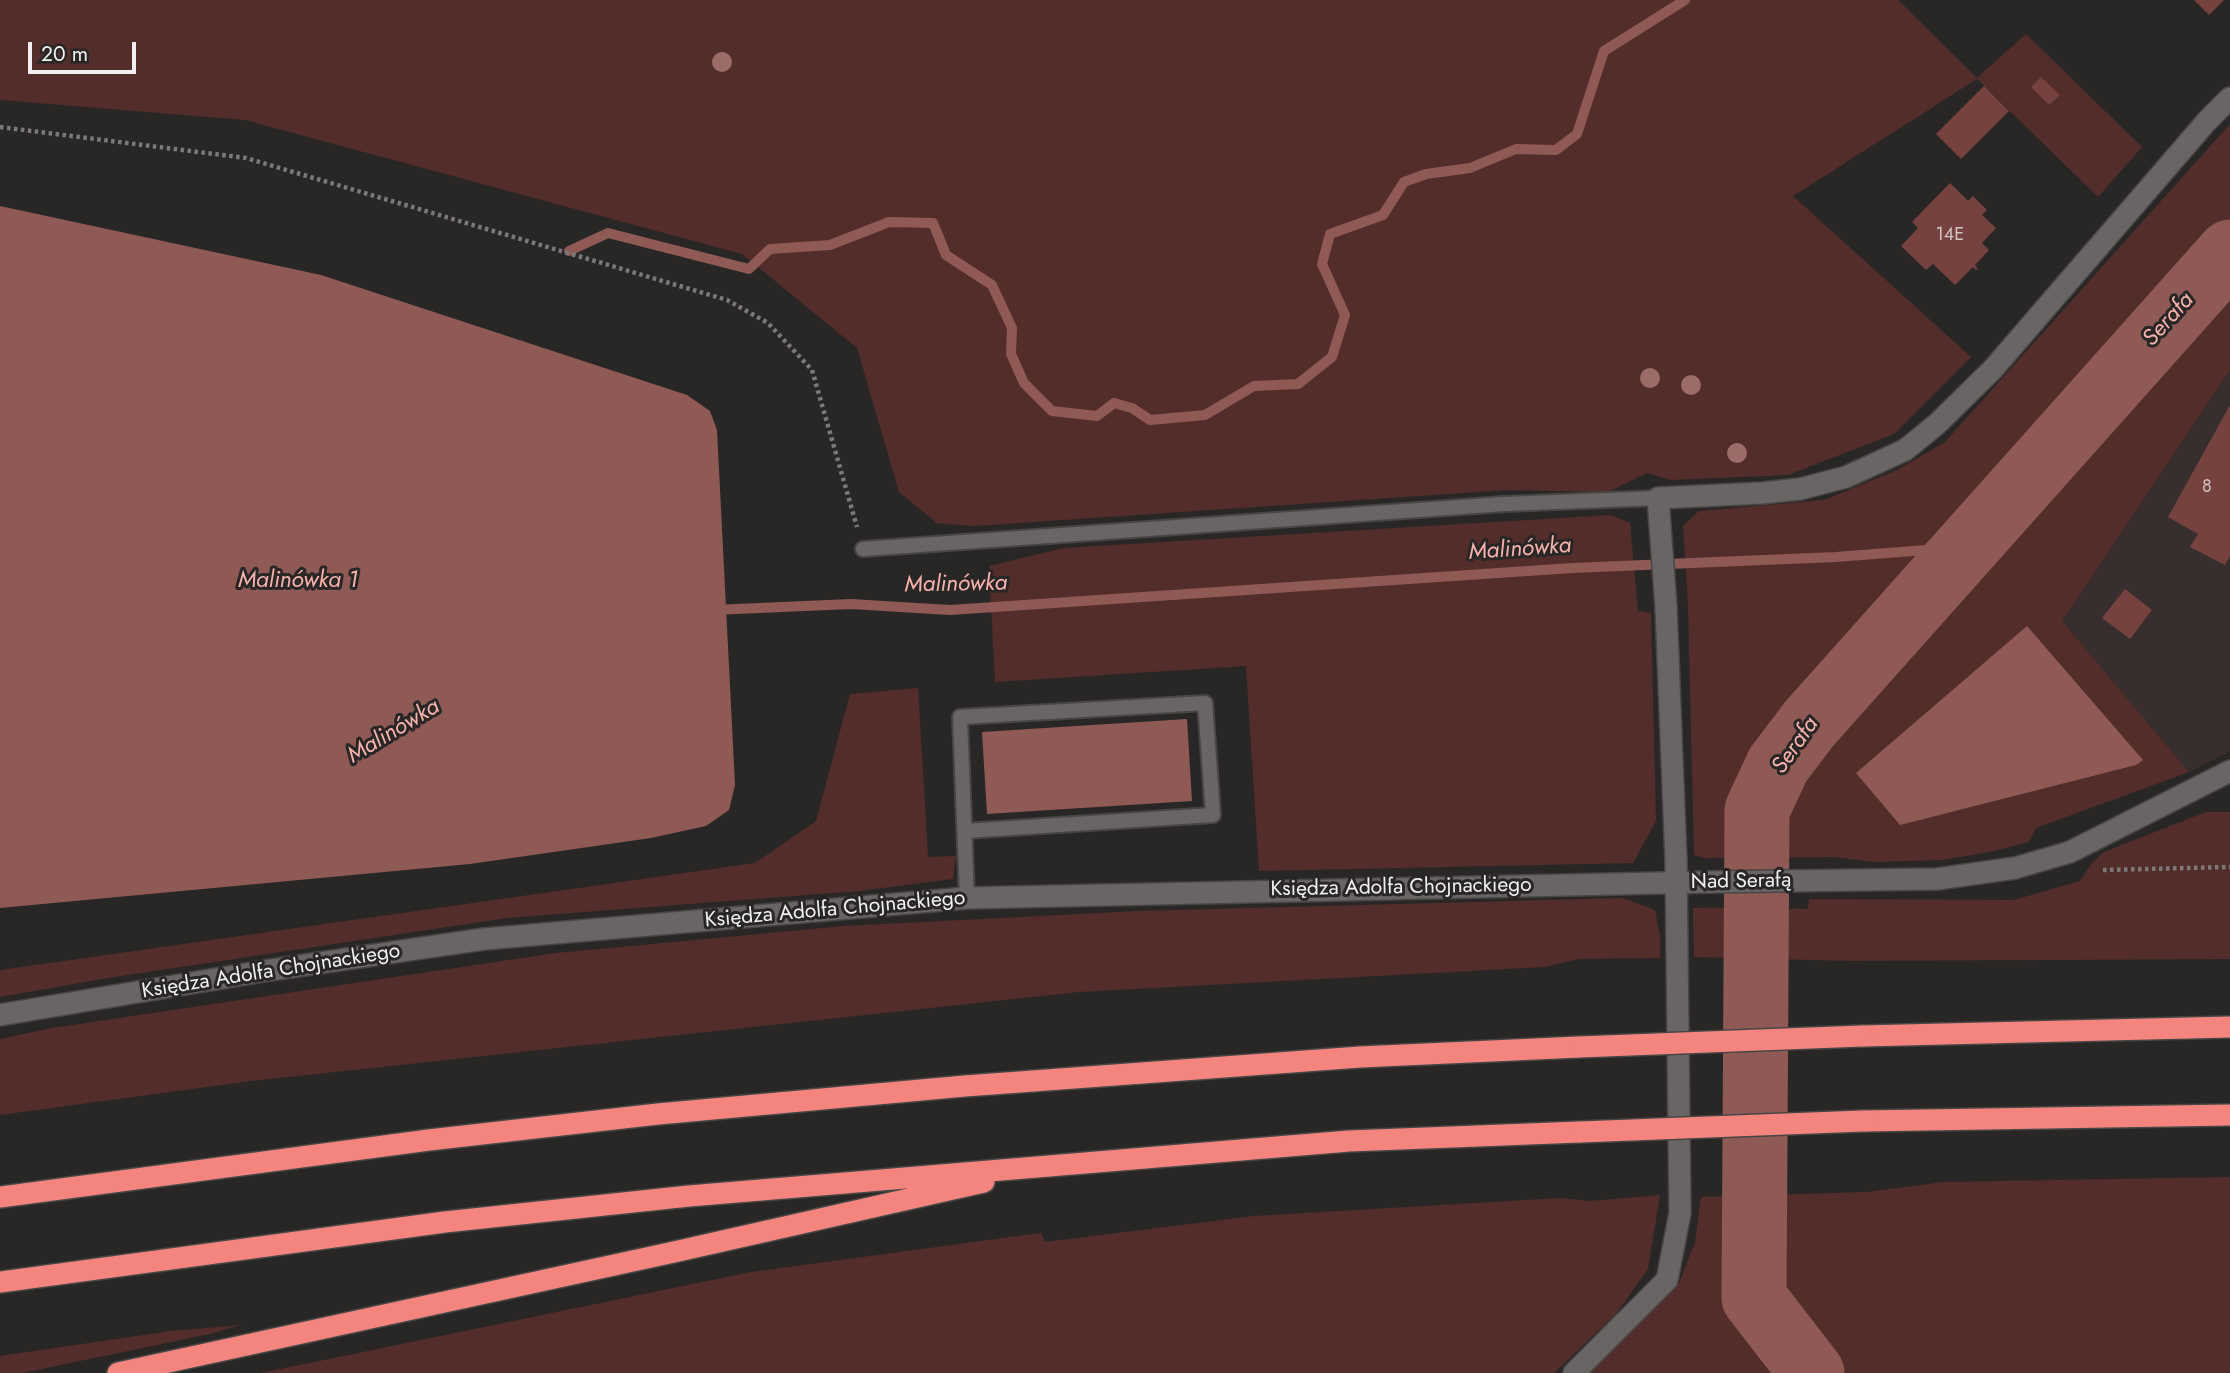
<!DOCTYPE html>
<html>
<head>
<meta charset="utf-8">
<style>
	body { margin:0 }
	#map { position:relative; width:2230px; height:1373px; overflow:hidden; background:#292726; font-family:Jost,sans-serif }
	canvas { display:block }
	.scale { position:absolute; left:28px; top:42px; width:108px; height:32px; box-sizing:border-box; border:4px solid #f1efef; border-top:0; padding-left:9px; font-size:21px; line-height:24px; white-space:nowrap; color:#f1efef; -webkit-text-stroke:5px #292726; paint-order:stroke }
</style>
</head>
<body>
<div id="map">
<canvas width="2230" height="1373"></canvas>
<div class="scale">20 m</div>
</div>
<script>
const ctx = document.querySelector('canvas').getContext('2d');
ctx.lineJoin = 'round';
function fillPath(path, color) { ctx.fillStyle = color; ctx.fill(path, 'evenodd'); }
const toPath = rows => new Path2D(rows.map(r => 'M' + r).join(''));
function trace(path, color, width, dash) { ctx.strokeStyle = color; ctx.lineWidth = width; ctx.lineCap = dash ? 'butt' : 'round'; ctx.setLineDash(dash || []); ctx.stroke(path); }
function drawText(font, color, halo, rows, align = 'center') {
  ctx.font = font + ' Jost,sans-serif'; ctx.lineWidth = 6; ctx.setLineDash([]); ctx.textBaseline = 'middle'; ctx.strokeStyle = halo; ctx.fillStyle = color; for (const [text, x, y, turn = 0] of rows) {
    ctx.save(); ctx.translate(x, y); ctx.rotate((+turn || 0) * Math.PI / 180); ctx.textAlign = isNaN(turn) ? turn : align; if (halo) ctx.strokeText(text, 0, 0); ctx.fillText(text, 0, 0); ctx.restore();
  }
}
fillPath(toPath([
	[2230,370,2230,752,2189,772,2062,621]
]), '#372e2d');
fillPath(toPath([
	[0,0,1898,0,1977,78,2026,34,2142,147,2098,197,1977,79,1793,196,1971,357,1894,434,1788,475,1671,480,1647,473,1608,492,1507,490,975,526,937,523,899,492,857,348,742,254,245,120,0,100],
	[2230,124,2230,370,2062,621,2189,772,2036,828,2029,842,1990,852,1942,860,1874,862,1834,857,1705,858,1694,855,1688,604,1683,526,1699,511,1824,500,1897,470,1945,442],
	[1611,515,1630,523,1638,611,1651,613,1656,821,1633,863,1259,871,1246,666,995,682,989,566,1064,548],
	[918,688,928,857,956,856,953,879,859,891,507,918,108,978,0,997,0,970,755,863,816,821,850,694],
	[2206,812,2230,812,2230,959,1852,961,1694,957,1693,908,1808,909,1809,899,2014,900,2080,881,2092,863,2104,852],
	[1623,898,1655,910,1660,936,1660,958,1579,959,1544,967,1079,992,251,1081,0,1115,0,1039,52,1028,556,953,844,926,1138,911],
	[2230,1177,2230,1373,1587,1373,1679,1283,1695,1242,1701,1197,1867,1192,1943,1182],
	[1660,1195,1648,1269,1616,1314,1554,1373,261,1373,751,1272,1041,1233,1045,1242,1254,1216,1560,1198,1590,1201],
	[241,1325,210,1334,22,1373,0,1373,0,1356,171,1331]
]), '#532d2a');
fillPath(toPath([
	[0,206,321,275,687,395,710,411,717,430,735,785,729,810,706,826,651,838,470,864,0,908],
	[2027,626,2143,760,2136,765,1900,825,1856,773],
	[1187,719,1192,801,987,814,982,732]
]), '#8f5955');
trace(toPath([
	[569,251,608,233,749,269,770,249,830,245,889,222,933,223,946,255,992,285,1012,328,1011,354,1024,383,1052,411,1097,416,1114,403,1132,408,1150,420,1205,415,1254,386,1298,384,1332,357,1345,315,1322,264,1330,234,1383,215,1404,182,1426,174,1470,168,1516,149,1556,150,1577,134,1604,51,1685,0],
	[713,610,851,604,950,610,1572,568,1836,557,1926,550,1962,554]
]), '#8f5955', 10);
trace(toPath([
	[1812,1373,1754,1298,1757,810,1778,765,1809,724,2230,252]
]), '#8f5955', 65);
fillPath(toPath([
	[2194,0,2224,0,2209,15],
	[2041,77,2060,95,2049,105,2031,87],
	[1984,86,2009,111,1961,159,1936,134],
	[1950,183,1968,201,1973,196,1987,210,1982,215,1996,228,1982,243,1989,250,1975,265,1978,269,1976,270,1973,267,1955,285,1933,264,1926,270,1901,246,1918,228,1912,222],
	[2230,405,2230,556,2225,565,2190,547,2198,534,2168,517],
	[2125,589,2152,610,2130,639,2102,618]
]), '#76423f');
const service = toPath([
	[863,549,1504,504,1658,498],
	[965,831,1213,815,1205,703,960,717,967,898]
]);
const minor = toPath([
	[0,1015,264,971,484,939,967,898,1705,882,1937,879,2015,868,2070,852,2230,771],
	[1574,1373,1667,1280,1680,1213,1676,861,1666,607,1658,498,1762,493,1800,489,1846,477,1905,450,1937,424,1993,369,2207,121,2230,98]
]);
const motorway = toPath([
	[1862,1036,2230,1027],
	[1863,1121,2230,1115],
	[0,1197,429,1140,658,1114,965,1086,1360,1057,1579,1047],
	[0,1282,445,1222,689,1196,1349,1141,1580,1132],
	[118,1373,674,1252,984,1182]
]);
trace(service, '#484645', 18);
trace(minor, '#484645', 24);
trace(motorway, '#484645', 24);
trace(toPath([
	[0,127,246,158,727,300,768,323,812,370,857,527],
	[2103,870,2230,867]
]), '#7c7a79', 4.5, [3.5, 3.5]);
trace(service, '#696565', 14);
trace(minor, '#696565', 21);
trace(motorway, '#f3857e', 21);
const motorwayBridge = toPath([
	[1579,1047,1862,1036],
	[1580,1132,1863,1121]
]);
trace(motorwayBridge, '#484645', 24, []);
trace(motorwayBridge, '#f3857e', 21);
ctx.fillStyle = '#9b6c68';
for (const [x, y] of [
	[722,62],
	[1650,378],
	[1691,385],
	[1737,453]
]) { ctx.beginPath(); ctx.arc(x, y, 10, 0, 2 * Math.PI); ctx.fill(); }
drawText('18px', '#d2c4c3', null, [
	["14E",1950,236],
	["8",2207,488]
]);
drawText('21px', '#f1efef', '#292726', [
	["Nad Serafą",1741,882,-1],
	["Księdza Adolfa Chojnackiego",1401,888,-1],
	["Księdza Adolfa Chojnackiego",835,910,-5],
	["Księdza Adolfa Chojnackiego",271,972,-9]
]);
drawText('italic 23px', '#f7b2ac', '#292726', [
	["Serafa",2169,320,-48],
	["Malinówka",1520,550,-4],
	["Malinówka 1",298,581],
	["Malinówka",956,585,-1],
	["Malinówka",394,732,-31],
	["Serafa",1796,746,-55]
]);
</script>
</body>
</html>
